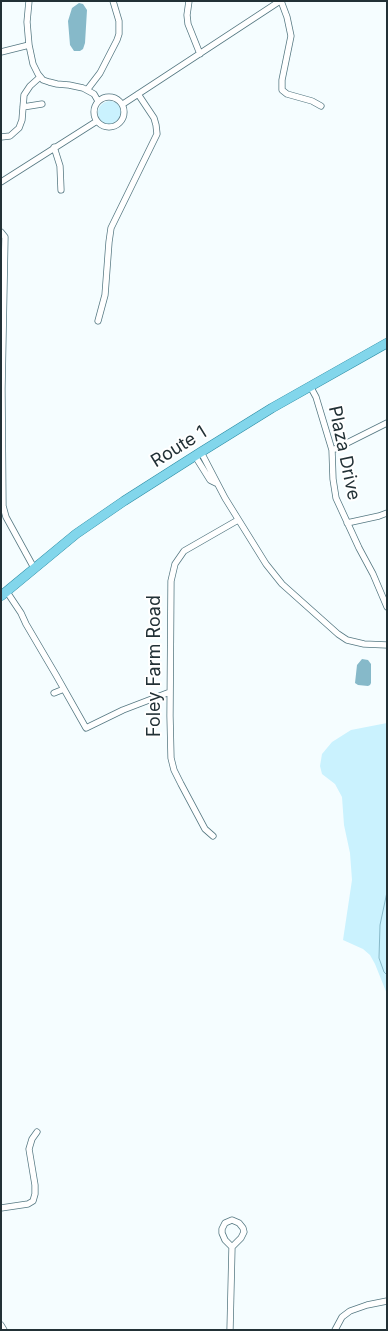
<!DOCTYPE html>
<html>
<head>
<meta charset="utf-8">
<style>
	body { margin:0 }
	#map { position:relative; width:388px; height:1331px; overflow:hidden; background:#f5fdff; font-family:Inter,sans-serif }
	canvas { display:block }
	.frame { position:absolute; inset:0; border:2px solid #223136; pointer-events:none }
</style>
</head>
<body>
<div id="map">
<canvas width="388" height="1331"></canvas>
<div class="frame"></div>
</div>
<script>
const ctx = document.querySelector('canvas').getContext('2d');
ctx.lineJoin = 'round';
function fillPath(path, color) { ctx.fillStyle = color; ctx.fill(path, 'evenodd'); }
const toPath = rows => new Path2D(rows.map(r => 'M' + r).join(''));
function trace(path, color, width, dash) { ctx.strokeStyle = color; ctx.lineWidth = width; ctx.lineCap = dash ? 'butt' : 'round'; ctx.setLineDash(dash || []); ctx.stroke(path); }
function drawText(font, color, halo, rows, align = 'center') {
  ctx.font = font + ' Inter,sans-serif'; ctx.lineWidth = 4; ctx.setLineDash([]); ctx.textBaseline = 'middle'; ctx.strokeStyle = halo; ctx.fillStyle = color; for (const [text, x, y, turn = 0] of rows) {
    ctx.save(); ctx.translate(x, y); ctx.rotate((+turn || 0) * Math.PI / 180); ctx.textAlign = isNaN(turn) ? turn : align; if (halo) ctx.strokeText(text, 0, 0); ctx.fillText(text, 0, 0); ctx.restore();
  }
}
fillPath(toPath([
	'98 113a12 12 0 1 1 24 0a12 12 0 1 1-24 0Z',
	[387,723,387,994,375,964,370,955,363,949,343,940,352,880,350,853,344,825,342,797,335,784,322,774,320,766,322,754,332,742,351,730]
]), '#caf2fe');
fillPath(toPath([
	[79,3,83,4,87,10,85,43,83,49,80,51,74,51,70,45,68,21,72,8],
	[362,659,368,660,371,664,371,683,370,685,368,686,358,685,355,683,357,665]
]), '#86b9c9');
trace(toPath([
	[387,892,380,925,379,958,384,972,387,975]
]), '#86b9c9', 1);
const street = toPath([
	[29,1,27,22,29,45,33,64,38,74,43,80,49,82,57,84,69,85,83,88,94,94,98,101],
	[189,1,187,15,188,24,200,54],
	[281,1,287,17,291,36,282,80,282,90,287,94,312,101,321,106],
	[1,52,29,45],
	[87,90,100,73,117,40,119,34,119,21,113,1],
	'94 112a15 15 0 1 1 30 0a15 15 0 1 1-30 0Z',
	[123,104,280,1],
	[23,107,42,104],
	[1,137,10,136,19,128,22,120,24,95,30,86,40,77],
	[54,147,60,166,61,190],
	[1,182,97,121],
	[1,232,5,237,2,389,3,506,6,517,34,568],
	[98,321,105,295,109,242,111,228,157,134,156,125,154,118,138,94],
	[310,386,316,397,332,450,333,479,336,498,359,548,373,574,387,607],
	[332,450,335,449,387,423],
	[201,452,225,498,266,564,282,584,338,634,347,640,364,644,387,645],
	[195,456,210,480,216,483],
	[347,523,379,516,387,513],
	[7,592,21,613,26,624,56,675,86,728,123,710,170,692],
	[54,693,64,689],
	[213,836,205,829,181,784,174,770,171,758,170,716,171,581,175,564,184,551,238,520],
	[1,1208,28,1204,33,1201,35,1194,35,1185,29,1149,32,1139,37,1132],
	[1,1325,4,1330],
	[230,1330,232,1247,241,1238,244,1232,243,1228,239,1223,232,1220,225,1223,222,1229,222,1233,225,1240,232,1247],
	[335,1330,342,1317,350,1311,367,1305,387,1301]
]);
const primary = toPath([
	[1,596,76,534,124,501,201,452,272,408,387,343]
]);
trace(street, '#557882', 7);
trace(primary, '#2a8ba3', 10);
trace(street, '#fff', 5.5);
trace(primary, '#82d6eb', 9);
drawText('18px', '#223136', '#fff', [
	["Route 1",179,447,-32],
	["Plaza Drive",344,453,78],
	["Foley Farm Road",155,666,-90]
]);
</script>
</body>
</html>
